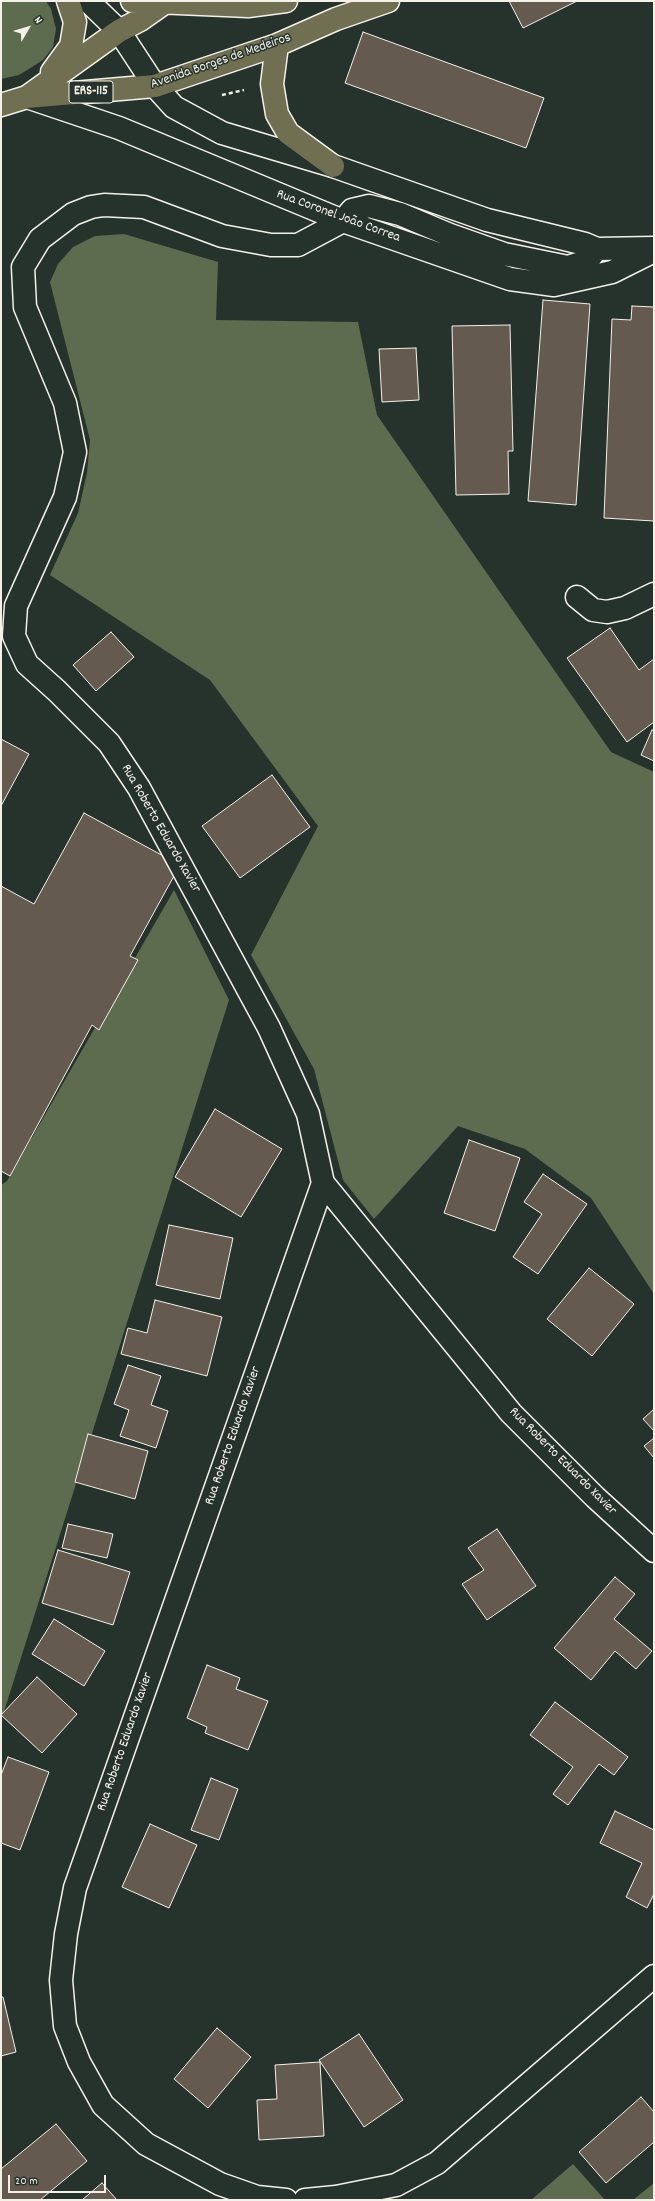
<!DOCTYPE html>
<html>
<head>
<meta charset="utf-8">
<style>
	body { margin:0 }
	#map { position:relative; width:655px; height:2201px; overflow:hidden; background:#26332d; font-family:Dekko,sans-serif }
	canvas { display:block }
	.frame { position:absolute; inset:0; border:2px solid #f4f1e8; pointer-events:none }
	.north { position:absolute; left:8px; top:8px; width:40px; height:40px; -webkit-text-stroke:3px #26332d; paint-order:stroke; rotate:52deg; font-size:11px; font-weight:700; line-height:16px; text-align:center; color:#f4f1e8 }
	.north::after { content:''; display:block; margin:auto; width:14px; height:18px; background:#f4f1e8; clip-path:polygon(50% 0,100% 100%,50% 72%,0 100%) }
	.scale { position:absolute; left:8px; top:2175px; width:98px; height:18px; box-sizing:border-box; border:2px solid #f4f1e8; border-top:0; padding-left:5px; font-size:12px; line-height:14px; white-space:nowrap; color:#f4f1e8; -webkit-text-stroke:3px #26332d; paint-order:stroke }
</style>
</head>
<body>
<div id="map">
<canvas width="655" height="2201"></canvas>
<div class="frame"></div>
<div class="north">N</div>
<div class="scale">20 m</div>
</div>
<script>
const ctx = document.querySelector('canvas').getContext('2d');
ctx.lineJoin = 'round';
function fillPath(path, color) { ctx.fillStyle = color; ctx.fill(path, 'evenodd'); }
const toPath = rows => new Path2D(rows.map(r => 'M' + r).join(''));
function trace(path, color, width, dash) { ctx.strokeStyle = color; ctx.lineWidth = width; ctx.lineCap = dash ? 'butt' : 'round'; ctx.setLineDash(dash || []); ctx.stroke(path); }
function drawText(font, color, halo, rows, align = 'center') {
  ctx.font = font + ' Dekko,sans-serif'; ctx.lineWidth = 3; ctx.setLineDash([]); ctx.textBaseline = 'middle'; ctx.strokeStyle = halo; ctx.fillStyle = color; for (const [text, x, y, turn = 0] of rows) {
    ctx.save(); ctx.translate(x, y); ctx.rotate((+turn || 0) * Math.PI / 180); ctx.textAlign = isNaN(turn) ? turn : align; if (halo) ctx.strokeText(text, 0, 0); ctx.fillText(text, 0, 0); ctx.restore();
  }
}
fillPath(toPath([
	[1,1,46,1,51,9,56,29,53,47,43,60,19,75,1,79],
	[124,234,218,262,216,320,358,322,377,415,611,752,654,772,654,1294,591,1198,525,1149,458,1126,374,1219,343,1180,314,1069,251,955,318,826,210,680,50,575,78,513,87,473,90,440,50,282,58,264,73,247,95,236],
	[174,890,229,1000,1,1721,1,1185,7,1181],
	[573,2164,605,2200,531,2200],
	[654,2183,654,2200,633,2200]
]), '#5d6c4e');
const building = toPath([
	[509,1,577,1,523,28,509,1],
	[363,32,544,98,526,148,345,83,363,32],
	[543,300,590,304,576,505,528,501,543,300],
	[632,306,654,307,654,521,604,518,612,319,631,320,632,306],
	[510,325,513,451,508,451,509,494,456,495,452,326,510,325],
	[416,348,419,400,382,402,379,349,416,348],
	[610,628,639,670,654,659,654,722,627,742,567,658,610,628],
	[111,632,134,657,96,691,73,665,111,632],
	[652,730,654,731,654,761,641,755,652,730],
	[1,739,29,754,1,806,1,739],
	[272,775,310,827,240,878,202,826,272,775],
	[84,813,180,865,130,956,138,960,99,1030,92,1025,10,1176,1,1171,1,886,34,904,84,813],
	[215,1109,282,1149,241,1217,175,1177,215,1109],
	[469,1140,520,1158,495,1231,444,1213,469,1140],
	[543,1174,587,1204,538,1274,513,1257,542,1214,524,1202,543,1174],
	[169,1225,233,1238,220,1299,156,1285,169,1225],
	[589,1268,634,1304,592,1356,547,1319,589,1268],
	[155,1300,222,1317,207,1376,121,1354,128,1328,147,1333,155,1300],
	[128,1365,161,1376,151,1405,168,1411,156,1448,120,1436,129,1410,114,1404,128,1365],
	[654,1409,654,1431,643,1419,654,1409],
	[88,1434,148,1451,135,1499,75,1482,88,1434],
	[654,1438,654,1458,644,1446,654,1438],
	[68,1524,113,1534,107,1558,62,1548,68,1524],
	[497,1529,536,1586,487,1620,462,1584,484,1570,468,1548,497,1529],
	[58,1550,130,1572,113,1625,42,1603,58,1550],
	[615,1577,635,1594,614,1619,652,1651,636,1669,615,1651,591,1680,554,1648,615,1577],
	[54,1619,105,1651,84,1686,32,1654,54,1619],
	[207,1665,240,1678,236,1689,268,1701,248,1750,205,1733,207,1727,187,1718,207,1665],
	[37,1677,77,1714,42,1753,1,1715,37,1677],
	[555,1702,628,1757,614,1775,599,1764,568,1805,553,1794,573,1767,530,1735,555,1702],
	[8,1757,49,1772,20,1850,1,1843,1,1775,8,1757],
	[211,1778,238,1789,219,1840,191,1830,211,1778],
	[615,1811,654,1830,654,1894,647,1908,626,1897,642,1863,600,1843,615,1811],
	[150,1824,197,1845,169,1908,122,1887,150,1824],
	[1,1997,3,1997,16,2052,1,2056,1,1997],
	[217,2028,251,2057,208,2108,174,2079,217,2028],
	[359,2034,403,2100,364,2127,319,2060,359,2034],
	[320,2062,324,2136,259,2140,257,2100,277,2099,275,2065,320,2062],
	[641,2097,654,2112,654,2142,606,2183,579,2152,641,2097],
	[56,2124,87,2161,40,2200,1,2200,1,2169,56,2124],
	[102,2183,117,2200,82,2200,102,2183]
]);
fillPath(building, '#655a50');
trace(building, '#f4f1e8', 1);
const street = toPath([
	[343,221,298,245,271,245,222,236,144,207,104,205,91,207,73,214,40,239,23,267,25,307,65,403,75,452,65,497,16,606,14,636,27,664,57,691,109,743,139,788,269,1028,308,1114,323,1183,511,1413,595,1497,654,1551],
	[577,597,593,610,607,612,625,608,654,594],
	[286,2200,257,2197,220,2184,146,2144,103,2105,79,2062,65,2026,61,1980,66,1934,75,1888,323,1183],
	[305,2200,336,2197,396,2185,437,2163,654,1976]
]);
const secondary = toPath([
	[88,1,119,31,155,86,174,107,222,133,333,166,487,220,585,244,597,249,654,248],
	[27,97,119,128,343,221,510,279,554,285,612,272,654,251],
	[343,221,352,210,369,206,400,214,450,235,504,254,568,267,587,261,597,249]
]);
const primary = toPath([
	[132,1,248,6,286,1],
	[277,45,272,84,277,114,288,133,333,166],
	[52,72,71,46,75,22,68,1],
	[27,97,119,31,140,20,167,1],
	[1,105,27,97,155,86,277,45,336,19,388,1]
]);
trace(street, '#f4f1e8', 25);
trace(secondary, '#f4f1e8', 25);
trace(primary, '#f4f1e8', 25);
trace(toPath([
	[222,95,244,90]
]), '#f4f1e8', 2.5, [4, 3]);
trace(street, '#26332d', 22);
trace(secondary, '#26332d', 22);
trace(primary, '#716f52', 22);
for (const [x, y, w] of [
	[91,92,44]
]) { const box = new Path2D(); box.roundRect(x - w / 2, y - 11, w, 22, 3); ctx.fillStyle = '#26332d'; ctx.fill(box); trace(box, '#f4f1e8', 1); }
drawText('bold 13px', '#f4f1e8', null, [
	["ERS-115",91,92]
]);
drawText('14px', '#f4f1e8', '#26332d', [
	["Avenida Borges de Medeiros",221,62,-19],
	["Rua Coronel João Correa",338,217,20],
	["Rua Roberto Eduardo Xavier",160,829,60],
	["Rua Roberto Eduardo Xavier",234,1436,-71],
	["Rua Roberto Eduardo Xavier",562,1462,45],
	["Rua Roberto Eduardo Xavier",126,1742,-71]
]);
</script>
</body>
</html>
